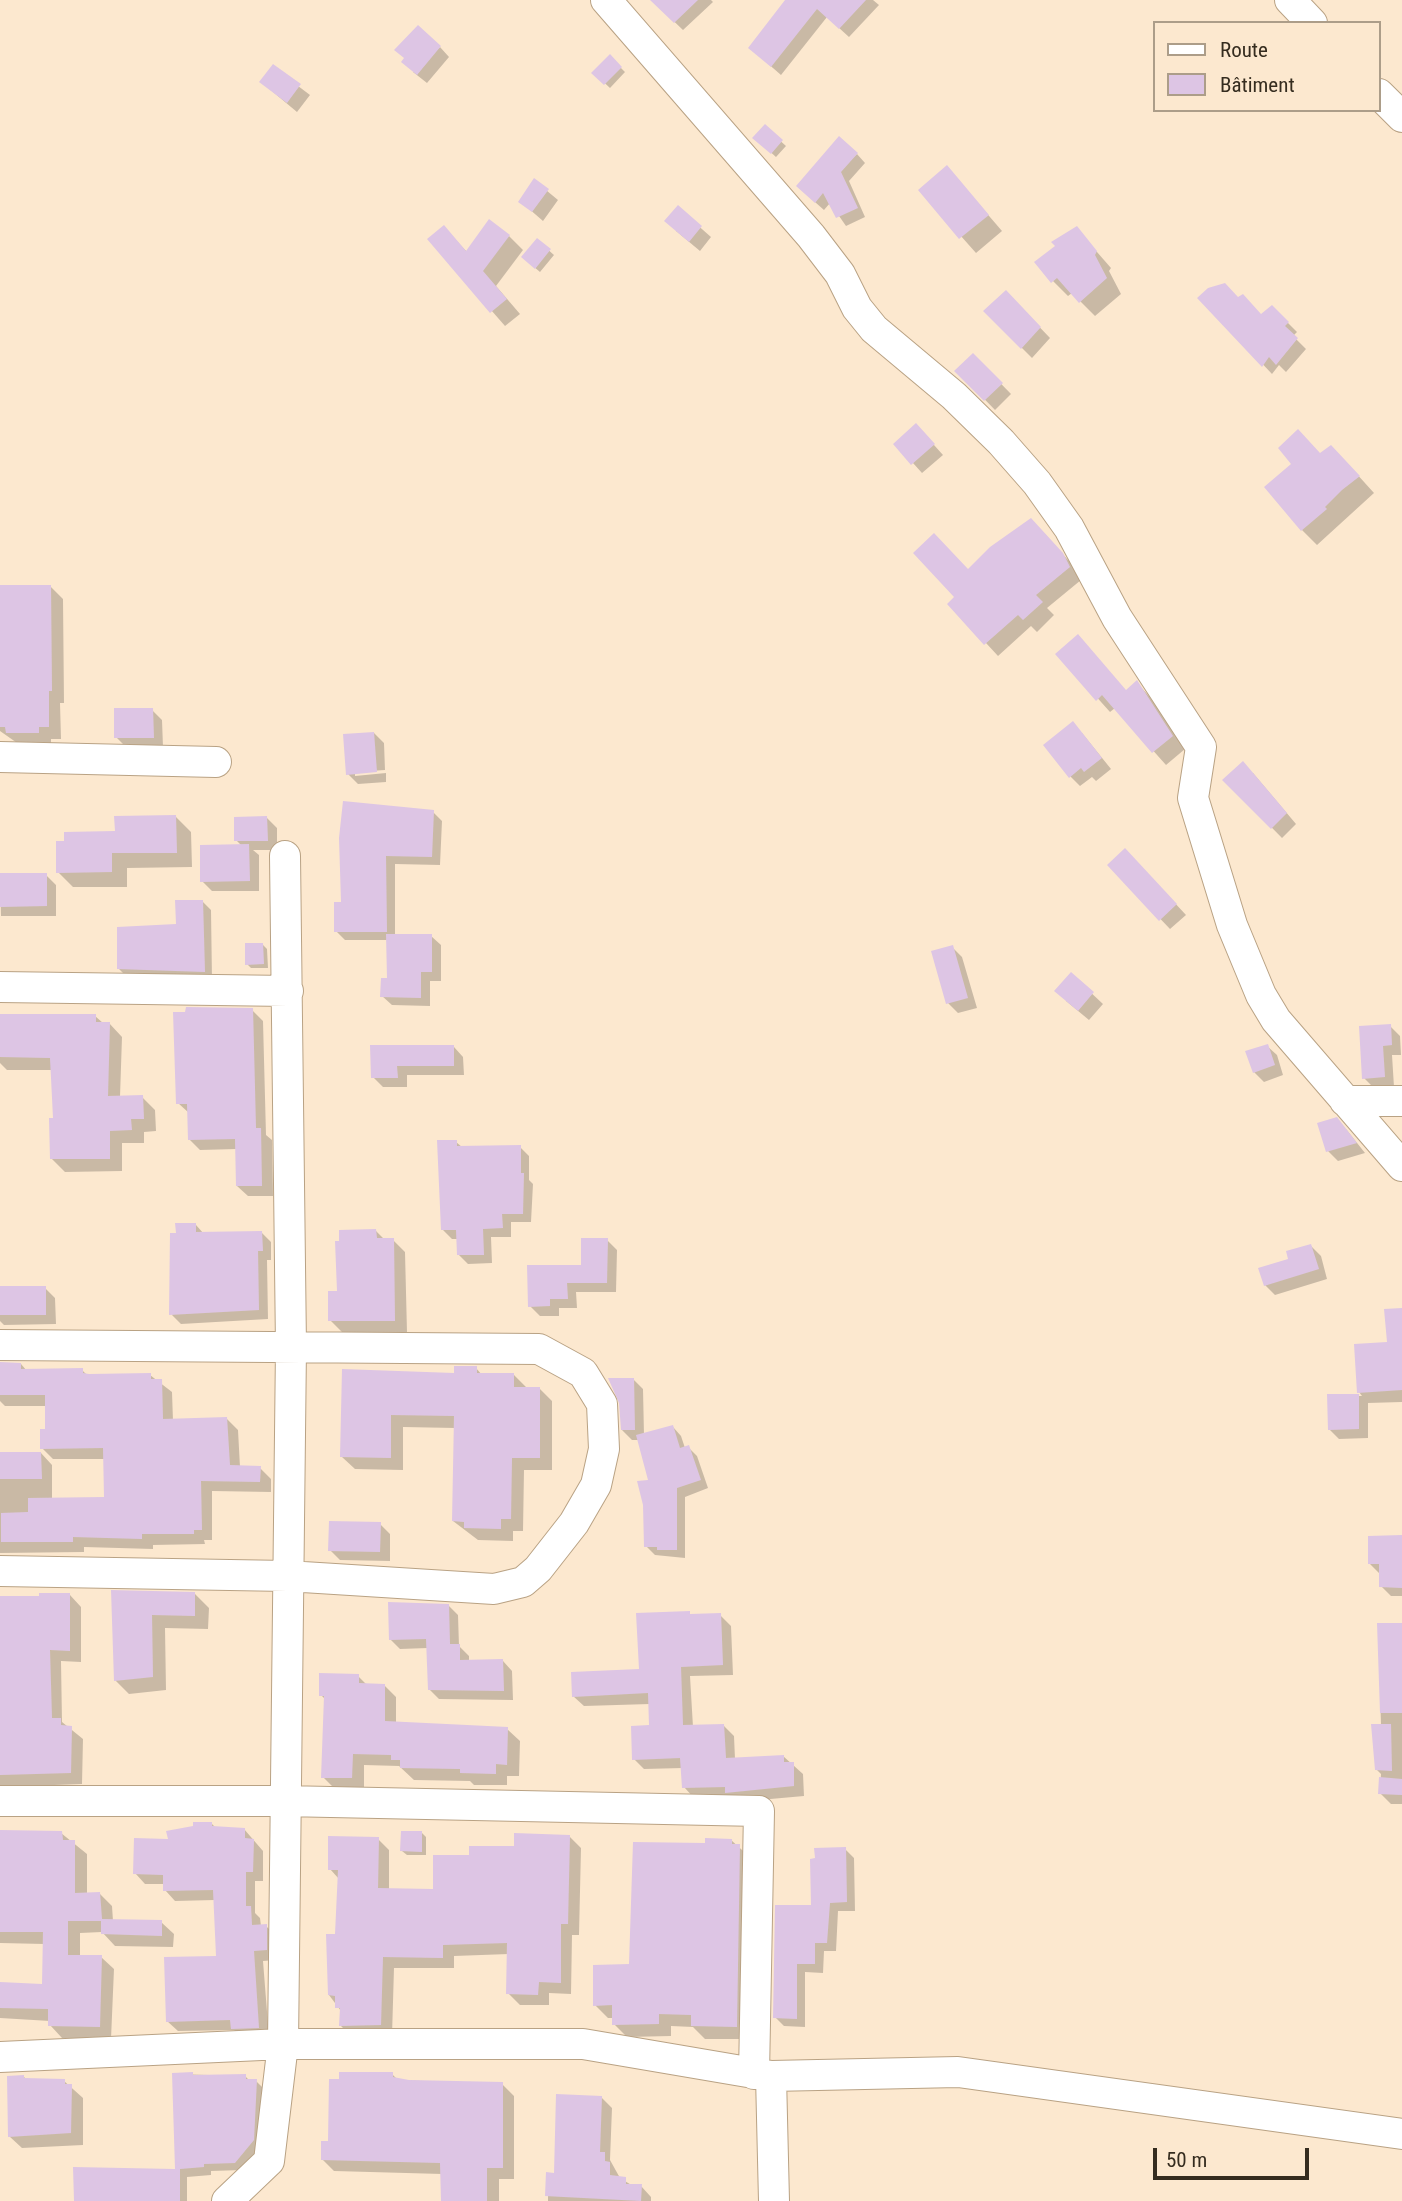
<!DOCTYPE html>
<html>
<head>
<meta charset="utf-8">
<style>
	body { margin:0 }
	#map { position:relative; width:1402px; height:2201px; overflow:hidden; background:#fce8cf; font-family:"Roboto Condensed",sans-serif }
	canvas { display:block }
	.legend { position:absolute; left:1153px; top:21px; width:228px; height:91px; box-sizing:border-box; background:#fce8cf; border:2px solid #ac9d89; margin:0; padding:9px 12px; list-style:none; font-size:21px; color:#352c1f }
	.legend li { display:flex; align-items:center; gap:14px; height:35px }
	.legend b { width:35px; border:2px solid #ac9d89 }
	.scale { position:absolute; left:1153px; top:2148px; width:156px; height:32px; box-sizing:border-box; border:4px solid #352c1f; border-top:0; padding-left:9px; font-size:21px; line-height:24px; white-space:nowrap; color:#352c1f; -webkit-text-stroke:5px #fce8cf; paint-order:stroke }
</style>
</head>
<body>
<div id="map">
<canvas width="1402" height="2201"></canvas>
<ul class="legend">
<li><b style="height:9px;background:#fff"></b>Route</li>
<li><b style="height:19px;background:#ddc5e4"></b>Bâtiment</li>
</ul>
<div class="scale">50 m</div>
</div>
<script>
const ctx = document.querySelector('canvas').getContext('2d');
ctx.lineJoin = 'round';
function fillPath(path, color) { ctx.fillStyle = color; ctx.fill(path, 'evenodd'); }
const toPath = rows => new Path2D(rows.map(r => 'M' + r).join(''));
function trace(path, color, width, dash) { ctx.strokeStyle = color; ctx.lineWidth = width; ctx.lineCap = dash ? 'butt' : 'round'; ctx.setLineDash(dash || []); ctx.stroke(path); }
fillPath(toPath([
	[668,0,711,0,713,2,683,30,660,8],
	[788,0,873,0,879,5,849,37,827,17,781,75,750,48],
	[440,47,449,57,427,83,413,72],
	[610,57,625,72,610,88,594,73],
	[273,67,310,95,297,112,261,82],
	[765,127,786,146,776,157,755,138],
	[857,154,865,163,849,181,865,217,846,226,830,203,824,210,807,195],
	[947,167,1002,231,976,253,920,190],
	[535,181,558,200,543,221,520,201],
	[678,208,711,237,700,251,676,231],
	[444,227,467,252,509,236,523,250,496,286,520,314,505,326,429,239],
	[1076,228,1111,268,1109,271,1121,294,1095,316,1072,293,1068,296,1053,281,1057,246],
	[537,240,554,255,540,272,527,261],
	[1006,292,1050,338,1032,358,985,311],
	[1200,298,1238,299,1262,316,1272,307,1297,332,1293,336,1306,349,1286,372,1279,365,1272,374],
	[973,355,1011,394,995,410,957,371],
	[925,435,943,455,922,473,913,463],
	[1321,454,1346,462,1374,493,1317,545,1302,530],
	[1044,533,1075,568,1081,580,1047,608,1054,615,1037,632,1031,626,998,656,986,643,957,597],
	[50,586,63,599,64,703,60,703,61,739,51,739,51,745,20,745,0,731,0,587],
	[1058,654,1127,691,1137,683,1149,696,1185,749,1166,765,1115,708,1110,712],
	[152,710,162,720,163,747,126,747,116,737],
	[374,733,384,743,385,770,355,772,355,776,386,773,386,782,358,784,348,774],
	[1082,733,1111,769,1096,781,1092,777,1080,786,1070,776],
	[1253,773,1296,824,1282,838,1225,780],
	[433,812,442,821,440,865,395,864,395,936,431,936,441,945,441,981,430,981,430,1006,392,1005,382,996,389,980,388,940,345,940,336,931,342,904,341,838],
	[176,817,191,832,192,867,127,868,127,887,73,887,58,872,116,833],
	[267,818,277,828,277,850,253,850,259,855,259,891,212,891,202,881,242,846,236,840],
	[1135,860,1186,915,1170,929,1109,865],
	[0,875,46,875,56,885,56,916,1,916],
	[202,901,211,910,212,980,127,977,119,969,177,926],
	[263,945,267,949,268,968,251,968,247,964],
	[952,947,962,957,977,1008,958,1013,948,1003],
	[1071,974,1103,1004,1089,1020,1066,1001],
	[252,1010,263,1021,266,1135,272,1140,273,1196,248,1196,237,1186,237,1149,200,1150,189,1139,189,1113,178,1103],
	[0,1014,95,1016,103,1023,109,1023,122,1037,120,1097,142,1097,155,1110,156,1131,144,1132,144,1143,122,1143,122,1171,65,1172,51,1158,55,1120,53,1070,7,1070,0,1063],
	[1390,1026,1400,1036,1401,1055,1392,1055,1394,1087,1374,1088,1364,1078],
	[1267,1046,1277,1055,1283,1075,1264,1082,1254,1072],
	[372,1047,454,1047,463,1057,464,1075,407,1075,407,1087,383,1087,373,1077],
	[1346,1129,1365,1153,1338,1161,1328,1151],
	[456,1142,462,1147,520,1147,529,1156,529,1180,533,1184,531,1222,511,1222,511,1237,491,1237,492,1263,468,1264,458,1254,458,1239,452,1239,443,1230],
	[196,1225,204,1234,261,1232,271,1242,271,1260,267,1260,268,1319,181,1324,172,1315],
	[376,1231,385,1240,393,1240,405,1252,407,1332,342,1332,330,1320,339,1293],
	[607,1240,617,1250,616,1292,576,1292,577,1308,559,1308,559,1316,540,1316,530,1306,582,1266],
	[1311,1246,1321,1256,1327,1279,1275,1295,1265,1285],
	[0,1288,45,1288,55,1298,56,1324,4,1325,0,1321],
	[1402,1310,1402,1402,1368,1403,1368,1438,1339,1439,1329,1429,1329,1396,1362,1396,1359,1392,1388,1344],
	[0,1364,21,1364,27,1371,82,1370,88,1376,150,1375,172,1392,173,1421,226,1418,238,1430,240,1467,260,1468,271,1479,271,1492,212,1491,212,1540,204,1540,205,1544,153,1545,153,1549,84,1547,84,1552,0,1553,0,1454,41,1453,52,1465,52,1499,106,1499,105,1459,53,1459,42,1448,47,1431,47,1406,5,1406,0,1401],
	[476,1368,482,1375,514,1375,527,1388,539,1388,552,1401,552,1470,524,1470,523,1531,513,1531,513,1541,478,1540,453,1521,455,1428,403,1427,403,1470,355,1469,342,1457,343,1371,455,1375],
	[633,1379,643,1389,644,1435,673,1427,681,1436,685,1448,688,1447,697,1456,708,1488,685,1497,685,1558,655,1555,646,1546,651,1481,639,1440,632,1440,622,1430],
	[380,1524,390,1534,390,1561,340,1560,330,1550],
	[1402,1537,1402,1596,1391,1596,1381,1586,1380,1574,1370,1564],
	[113,1592,195,1594,209,1608,208,1629,165,1628,166,1690,129,1694,115,1680],
	[70,1595,81,1607,81,1662,61,1661,62,1722,83,1739,82,1784,0,1787,0,1598],
	[448,1605,458,1615,459,1646,469,1656,469,1662,503,1661,512,1671,513,1700,439,1699,429,1689,428,1648,400,1649,390,1639],
	[720,1615,731,1626,733,1675,690,1676,693,1727,724,1726,734,1736,735,1759,783,1756,803,1774,804,1796,737,1802,694,1798,684,1787,683,1768,644,1769,634,1759,651,1727,650,1704,584,1706,573,1696,641,1671],
	[1402,1624,1402,1804,1391,1804,1380,1793,1381,1774,1377,1770,1381,1725,1378,1625],
	[358,1676,367,1685,384,1685,396,1697,396,1723,507,1729,520,1741,519,1776,507,1776,507,1785,474,1785,470,1781,414,1780,399,1766,364,1765,364,1790,335,1789,323,1777,326,1700,321,1695],
	[212,1824,216,1828,244,1829,263,1851,263,1881,255,1881,255,1913,260,1918,261,1926,266,1926,276,1936,276,1960,263,1961,269,2037,243,2038,234,2030,178,2031,167,2021,218,1958,215,1900,175,1901,165,1890,165,1884,145,1884,135,1873,170,1841],
	[0,1832,61,1833,87,1854,87,1894,100,1894,112,1906,113,1921,161,1922,174,1934,173,1947,115,1946,102,1932,80,1933,80,1957,101,1957,114,1969,111,2039,62,2038,50,2025,50,2021,0,2018,0,1984,44,1985,44,1944,0,1943],
	[422,1833,426,1837,426,1855,407,1855,402,1851],
	[569,1836,581,1848,579,1935,572,1935,571,1994,549,1993,549,2005,520,2005,508,1993,509,1954,454,1956,454,1968,394,1968,392,2036,352,2037,341,2026,341,2011,329,1995,337,1936,339,1879,330,1869,378,1839,389,1850,389,1890,435,1891,471,1857],
	[731,1840,752,1859,749,2039,705,2039,693,2027,671,2026,671,2036,627,2037,614,2024,614,2018,608,2018,595,2005,630,1966,707,1844],
	[845,1849,854,1858,855,1911,838,1911,836,1951,824,1951,823,1973,805,1972,805,2027,784,2026,775,2017,813,1906],
	[173,2074,245,2076,250,2081,256,2081,264,2089,261,2149,243,2170,211,2171,211,2175,187,2177,187,2201,75,2201,176,2171],
	[392,2074,398,2080,502,2084,514,2096,514,2179,499,2179,499,2201,442,2201,442,2174,334,2171,322,2159,329,2143],
	[23,2076,27,2080,64,2081,83,2098,83,2145,22,2148,9,2136],
	[601,2097,612,2108,610,2160,620,2178,633,2186,641,2186,651,2197,651,2201,548,2201,548,2174,556,2174]
]), '#0003');
fillPath(toPath([
	[650,0,698,0,674,23],
	[785,0,866,0,839,29,817,9,771,67,748,48],
	[418,25,441,46,417,75,401,62,404,58,394,50],
	[610,54,622,67,604,85,591,73],
	[273,64,301,84,287,103,259,82],
	[765,124,783,140,771,154,752,138],
	[839,136,858,153,841,172,858,208,836,218,823,193,815,203,796,186],
	[947,165,989,215,959,239,918,190],
	[534,178,549,189,532,212,518,202],
	[678,205,702,226,689,242,664,221],
	[489,219,510,235,483,271,507,299,490,313,427,239,444,225,466,251],
	[1077,226,1097,251,1095,255,1107,278,1079,303,1057,278,1051,283,1034,262,1055,246,1051,242],
	[537,238,551,249,535,269,521,257],
	[1225,283,1238,297,1243,294,1261,314,1272,305,1289,322,1285,326,1298,338,1276,365,1269,357,1262,367,1197,298,1208,288],
	[1006,290,1041,327,1021,349,983,311],
	[973,353,1003,383,984,401,954,371],
	[916,423,935,444,911,465,893,444],
	[1298,429,1320,453,1331,445,1360,476,1342,490,1325,507,1327,509,1301,531,1264,487,1291,464,1278,448],
	[1031,518,1063,553,1070,567,1036,595,1043,602,1023,620,1018,615,984,645,947,604,954,597,913,553,934,533,968,569,990,547],
	[0,585,51,585,52,691,49,691,49,727,39,727,39,733,6,733,5,727,0,727],
	[1078,634,1126,690,1137,680,1173,736,1152,753,1102,695,1096,701,1055,654],
	[114,708,153,708,154,738,114,738],
	[1073,721,1102,758,1084,772,1081,768,1069,778,1043,745],
	[374,732,377,772,346,775,343,734],
	[1243,761,1287,813,1271,829,1222,780],
	[343,801,434,810,432,857,386,856,387,932,334,932,334,902,341,902,339,838],
	[176,815,177,853,112,853,112,872,56,873,56,841,64,841,64,832,115,831,114,816],
	[267,816,268,841,234,841,234,817],
	[249,844,250,881,200,882,200,845],
	[1125,848,1177,904,1159,921,1107,865],
	[0,873,47,873,47,906,0,907],
	[175,900,203,900,205,972,117,969,117,927,176,924],
	[386,934,432,934,432,972,421,972,421,998,380,997,381,978,387,978],
	[245,943,263,943,264,964,245,965],
	[953,945,968,998,946,1004,931,951],
	[1071,972,1094,992,1078,1011,1054,991],
	[186,1007,253,1008,256,1128,261,1128,262,1186,236,1186,235,1139,188,1140,187,1104,176,1104,173,1012,185,1012],
	[0,1014,96,1014,96,1022,110,1022,108,1096,143,1095,144,1119,131,1119,132,1130,110,1131,110,1159,50,1159,49,1118,53,1118,50,1058,0,1057],
	[1391,1024,1392,1045,1383,1046,1385,1077,1362,1079,1359,1026],
	[1268,1044,1275,1065,1253,1073,1245,1051],
	[370,1045,454,1045,454,1066,397,1066,398,1078,371,1078],
	[1337,1117,1357,1143,1326,1152,1317,1123],
	[437,1140,457,1140,457,1146,521,1145,521,1173,524,1173,523,1214,502,1214,503,1228,483,1229,484,1255,457,1255,456,1230,441,1230],
	[175,1223,196,1223,196,1232,262,1231,263,1251,258,1251,259,1310,169,1315,170,1233,176,1233],
	[376,1229,377,1238,394,1238,395,1321,328,1321,328,1291,337,1291,335,1241,339,1241,339,1230],
	[581,1238,608,1238,607,1283,567,1283,568,1299,550,1299,550,1306,528,1307,527,1265,581,1265],
	[1311,1244,1319,1269,1264,1286,1258,1268,1288,1259,1286,1251],
	[0,1286,46,1286,46,1315,0,1315],
	[1402,1308,1402,1390,1357,1393,1354,1344,1387,1342,1384,1309],
	[0,1362,21,1363,21,1369,83,1368,83,1373,89,1374,151,1373,151,1379,162,1379,163,1419,227,1417,230,1465,261,1466,260,1482,201,1481,202,1530,194,1530,194,1534,142,1534,142,1539,73,1537,73,1542,1,1542,1,1513,28,1512,28,1498,104,1497,103,1448,40,1449,40,1429,45,1429,45,1395,0,1395],
	[454,1366,477,1366,477,1373,514,1373,514,1387,540,1387,540,1458,512,1458,511,1519,501,1519,501,1529,464,1528,464,1522,452,1521,454,1416,391,1415,391,1458,340,1457,342,1369,454,1373],
	[608,1378,634,1378,635,1430,621,1430,619,1403],
	[1327,1394,1359,1394,1359,1429,1328,1430],
	[673,1425,680,1448,689,1445,701,1480,677,1488,677,1550,657,1550,657,1547,644,1547,643,1505,637,1481,648,1480,636,1435],
	[0,1452,41,1452,42,1479,0,1479],
	[329,1521,381,1522,380,1552,328,1551],
	[1402,1535,1402,1588,1379,1587,1379,1564,1368,1564,1368,1536],
	[111,1590,195,1592,195,1616,152,1615,153,1677,114,1681],
	[39,1593,70,1593,70,1651,50,1650,52,1718,61,1718,61,1725,72,1726,71,1773,0,1775,0,1596,39,1596],
	[388,1602,449,1604,450,1644,460,1644,460,1660,503,1659,504,1691,428,1690,426,1639,389,1640],
	[690,1611,690,1614,721,1613,723,1665,681,1667,683,1725,724,1724,726,1758,784,1755,784,1762,794,1762,794,1786,725,1793,725,1787,682,1788,680,1758,632,1760,631,1726,649,1725,648,1693,572,1697,571,1672,639,1669,636,1613],
	[1377,1623,1402,1623,1402,1713,1380,1713],
	[319,1673,359,1674,359,1683,385,1684,385,1721,508,1727,507,1765,496,1764,496,1774,460,1773,460,1769,400,1768,400,1760,391,1760,391,1755,353,1754,352,1778,321,1778,324,1696,319,1696],
	[1371,1724,1391,1724,1392,1771,1375,1770],
	[1379,1777,1402,1779,1402,1795,1378,1794],
	[193,1822,212,1822,212,1826,245,1828,245,1838,254,1839,253,1872,246,1872,246,1906,251,1906,252,1925,267,1924,267,1950,254,1951,259,2028,231,2029,230,2020,166,2022,164,1957,216,1956,213,1890,163,1891,163,1875,133,1874,134,1838,168,1839,166,1831,193,1826],
	[0,1830,62,1831,63,1840,75,1840,75,1893,100,1892,102,1919,162,1920,162,1936,101,1934,101,1921,68,1921,68,1955,102,1955,100,2027,48,2026,48,2009,0,2008,0,1982,42,1984,43,1932,0,1932],
	[401,1831,422,1831,422,1852,400,1851],
	[514,1833,570,1835,568,1924,561,1924,561,1983,539,1982,538,1995,506,1994,507,1943,443,1945,443,1958,383,1957,381,2025,339,2026,340,2008,335,2008,335,1996,328,1995,326,1934,335,1934,338,1870,328,1870,328,1836,379,1837,378,1888,433,1889,433,1855,469,1855,469,1846,514,1846],
	[705,1838,732,1839,732,1844,740,1844,737,2027,691,2026,691,2015,659,2014,659,2024,612,2025,612,2005,593,2006,593,1965,629,1964,633,1842,705,1843],
	[846,1847,847,1902,830,1903,827,1943,815,1943,815,1964,797,1964,797,2019,773,2018,775,1905,811,1905,810,1859,815,1858,814,1848],
	[193,2072,193,2075,246,2074,246,2079,257,2079,254,2140,235,2163,204,2164,204,2167,180,2169,180,2201,74,2201,73,2167,175,2169,172,2073],
	[339,2072,393,2072,393,2077,409,2080,503,2082,503,2168,487,2168,487,2201,441,2201,440,2163,321,2160,321,2141,328,2141,329,2079,339,2079],
	[24,2075,24,2078,65,2079,65,2084,72,2084,71,2133,8,2137,7,2076],
	[556,2094,602,2096,600,2152,605,2152,605,2161,610,2162,610,2175,626,2177,626,2184,642,2184,641,2201,545,2196,546,2172,554,2173]
]), '#ddc5e4');
const minor = toPath([
	[606,0,811,236,840,274,857,308,874,329,954,396,1001,442,1037,483,1069,528,1117,618,1201,747,1193,798,1232,925,1261,995,1276,1020,1402,1166],
	[1290,0,1312,23],
	[1379,94,1402,117],
	[0,757,216,762],
	[0,987,288,991],
	[1345,1101,1402,1101],
	[0,1345,539,1349,583,1373,602,1404,604,1449,596,1485,574,1523,538,1569,523,1582,494,1589,287,1576,0,1571],
	[0,1801,283,1801,759,1811,754,2074],
	[0,2057,283,2044,583,2044,771,2076,774,2201],
	[771,2076,958,2072,1402,2134],
	[227,2201,269,2161,283,2044,291,1347,285,856]
]);
trace(minor, '#b9a284', 32);
trace(minor, '#fff', 30);
</script>
</body>
</html>
